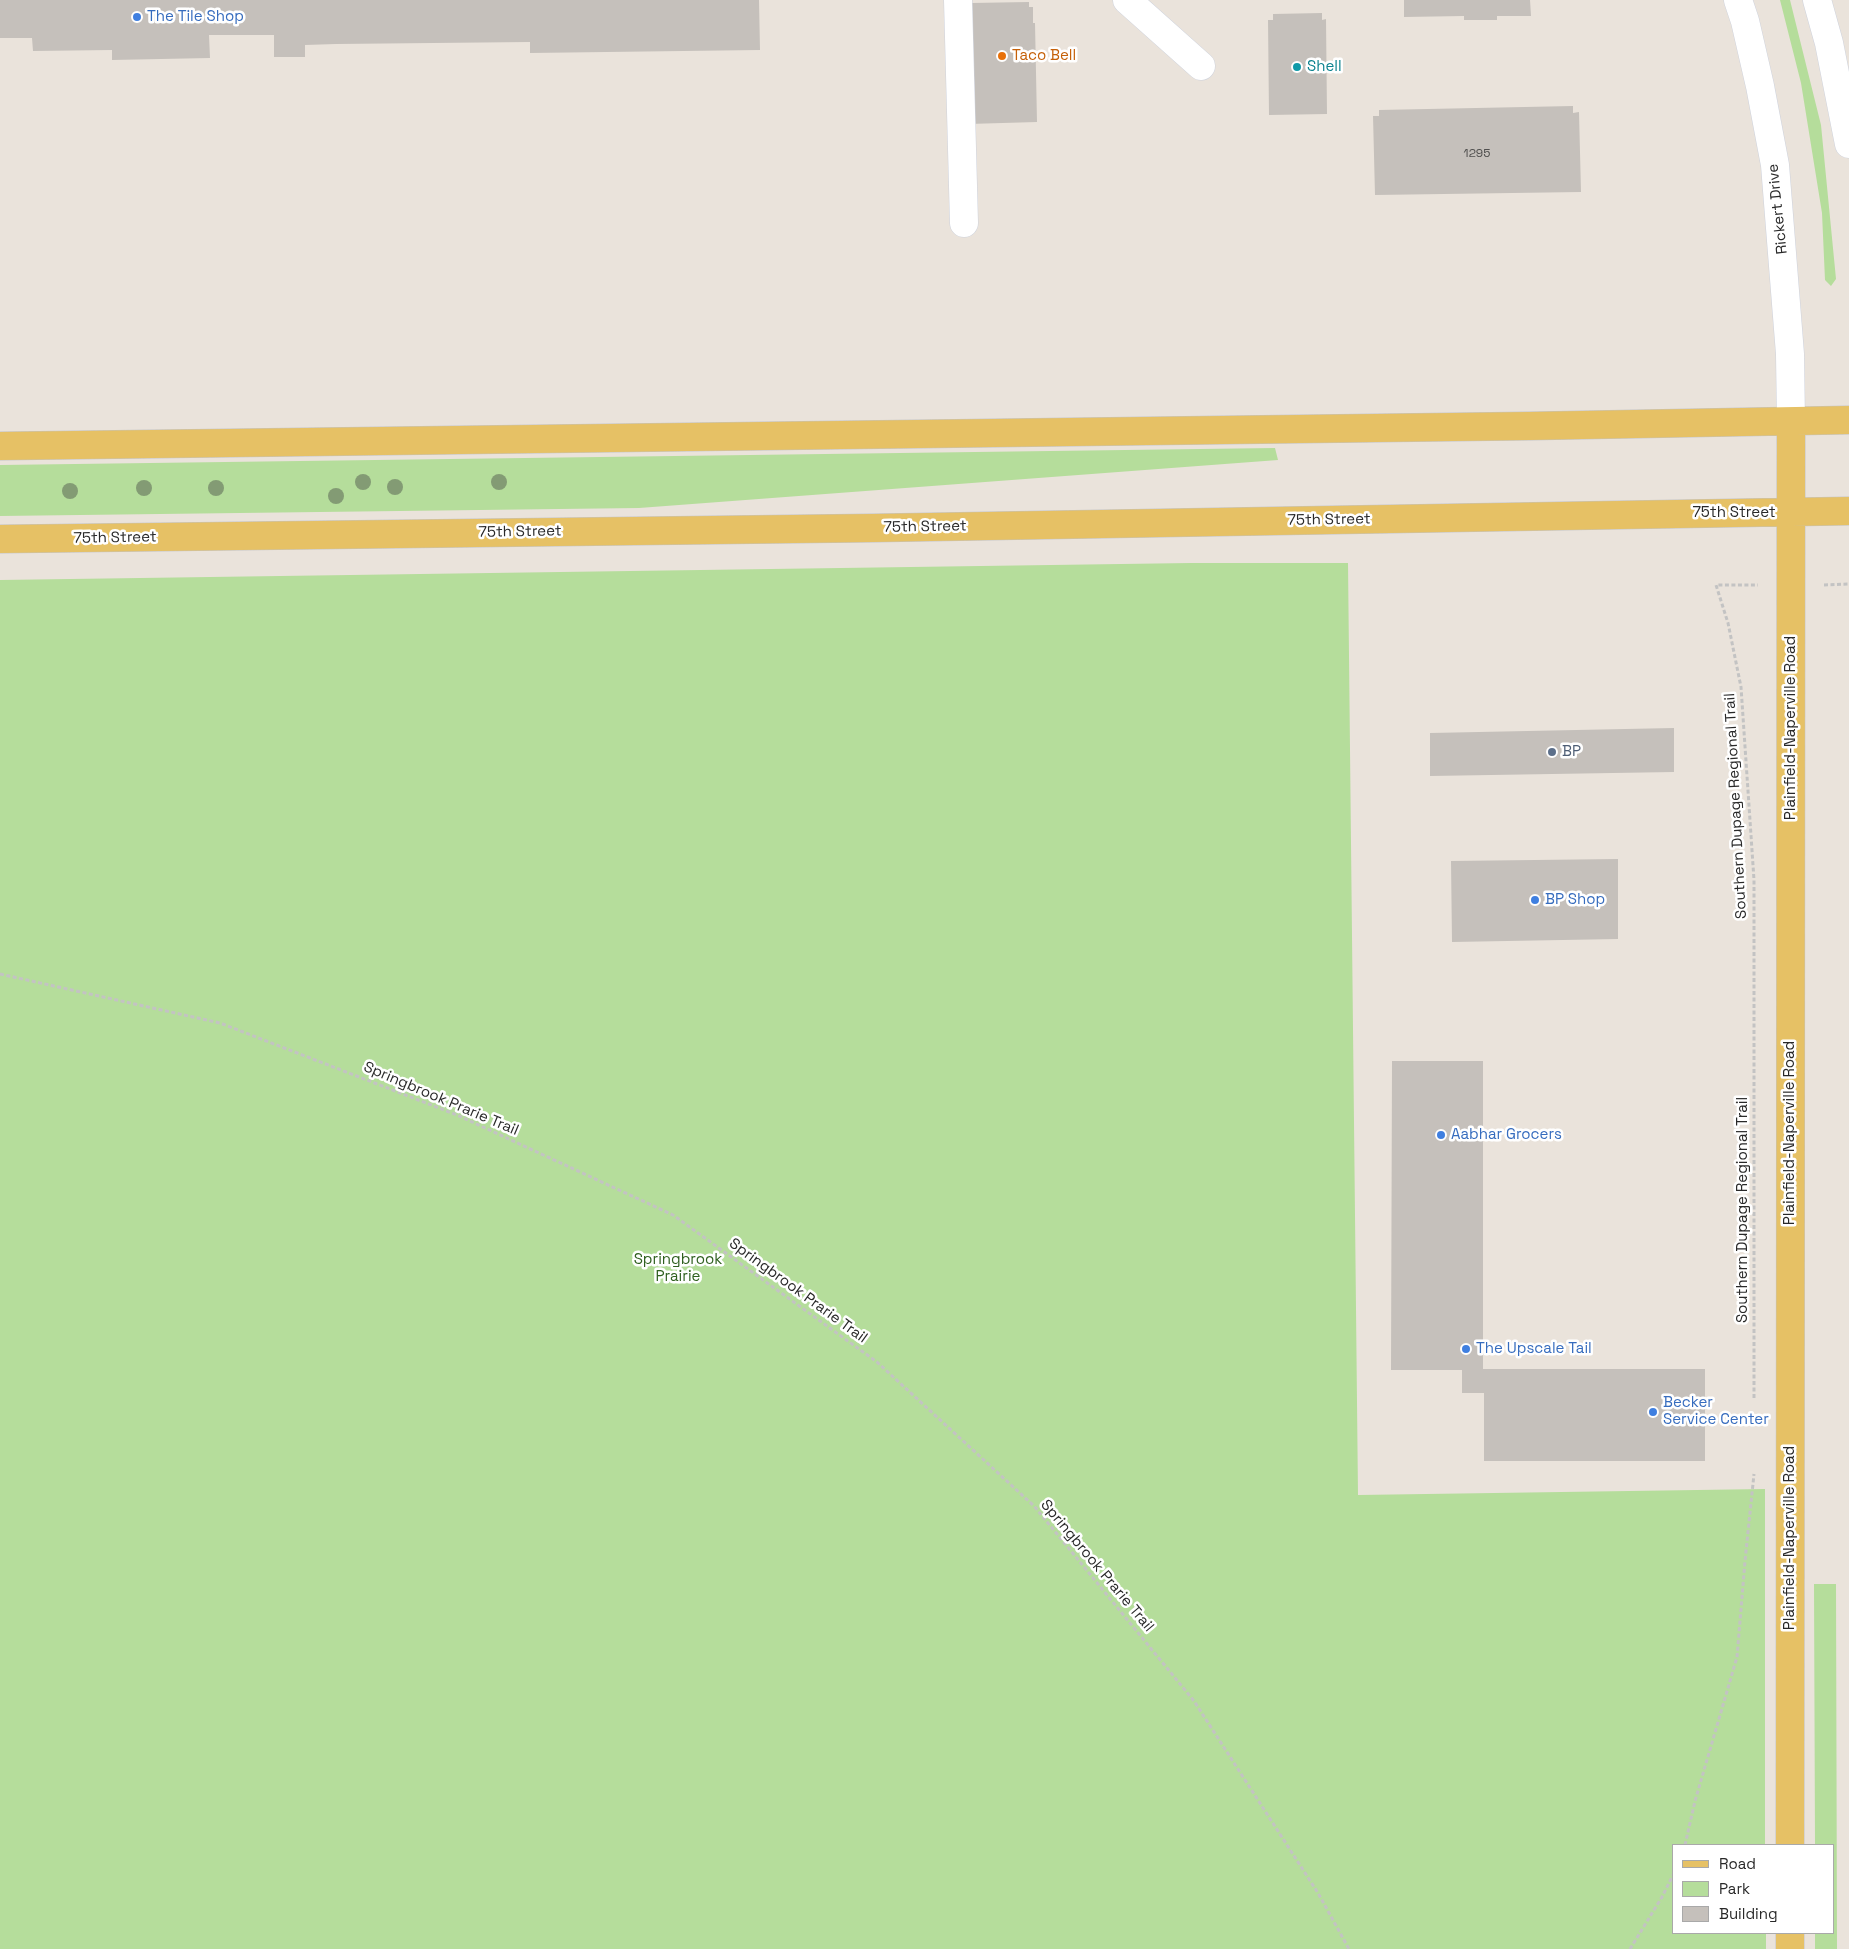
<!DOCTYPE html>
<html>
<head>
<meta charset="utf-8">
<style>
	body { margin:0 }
	#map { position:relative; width:1849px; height:1949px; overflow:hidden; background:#eae3db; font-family:"Space Grotesk",sans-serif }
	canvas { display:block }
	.legend { position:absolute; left:1672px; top:1844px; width:162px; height:90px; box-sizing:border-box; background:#fff; border:1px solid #a9a9a9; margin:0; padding:6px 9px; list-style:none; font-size:15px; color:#292929 }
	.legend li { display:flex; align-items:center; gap:10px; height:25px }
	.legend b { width:25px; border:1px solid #a9a9a9 }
</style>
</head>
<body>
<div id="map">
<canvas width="1849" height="1949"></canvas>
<ul class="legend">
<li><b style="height:6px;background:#e6c165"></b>Road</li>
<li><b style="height:14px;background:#b5dd9b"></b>Park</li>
<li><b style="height:14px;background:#c5c0bb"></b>Building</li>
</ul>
</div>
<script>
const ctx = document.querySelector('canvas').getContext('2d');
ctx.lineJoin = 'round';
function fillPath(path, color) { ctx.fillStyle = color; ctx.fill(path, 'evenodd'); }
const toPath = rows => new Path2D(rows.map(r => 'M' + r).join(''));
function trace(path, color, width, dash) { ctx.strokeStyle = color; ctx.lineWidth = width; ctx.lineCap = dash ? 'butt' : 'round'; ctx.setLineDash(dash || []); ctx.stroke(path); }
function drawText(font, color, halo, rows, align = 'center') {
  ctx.font = font + ' "Space Grotesk",sans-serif'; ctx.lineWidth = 5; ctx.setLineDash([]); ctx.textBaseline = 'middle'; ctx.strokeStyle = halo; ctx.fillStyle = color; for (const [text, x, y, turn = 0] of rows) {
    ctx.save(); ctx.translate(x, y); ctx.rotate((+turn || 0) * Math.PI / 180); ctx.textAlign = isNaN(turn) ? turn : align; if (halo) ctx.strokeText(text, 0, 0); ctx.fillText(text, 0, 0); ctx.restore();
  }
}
fillPath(toPath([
	[1780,0,1790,0,1821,125,1836,279,1831,286,1825,280,1822,213,1801,83],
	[1275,448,1278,460,639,508,0,516,0,465],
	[1191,563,1348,563,1358,1495,1765,1489,1765,1845,1673,1845,1673,1933,1766,1933,1766,1949,0,1949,0,580],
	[1814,1584,1836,1584,1837,1949,1815,1949,1815,1933,1833,1933,1833,1845,1815,1845]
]), '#b5dd9b');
fillPath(toPath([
	[0,0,759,0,760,50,530,53,530,42,336,44,305,45,305,57,274,57,274,35,209,35,210,58,112,60,112,50,33,51,32,38,0,38],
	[1404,0,1530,0,1531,16,1497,16,1497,20,1464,20,1464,16,1404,17],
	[1029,2,1029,7,1033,7,1033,23,1035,23,1037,122,968,124,971,3],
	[1322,13,1322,20,1326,19,1327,114,1269,115,1268,20,1273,20,1273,14],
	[1573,106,1573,113,1579,112,1581,192,1375,195,1373,116,1379,116,1379,110],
	[1674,728,1674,772,1430,776,1430,733],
	[1618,859,1618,939,1452,942,1451,861],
	[1392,1061,1483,1061,1483,1369,1705,1369,1705,1461,1484,1461,1484,1393,1462,1393,1462,1370,1391,1370]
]), '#c5c0bb');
const minor = toPath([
	[958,0,964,223],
	[1127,0,1201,66],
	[1738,0,1745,21,1760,86,1775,165,1790,354,1791,422],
	[1817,0,1829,43,1849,144]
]);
const major = toPath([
	[0,446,1529,426,1849,420],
	[0,539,873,528,1849,511],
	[1790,1845,1791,422],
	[1790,1933,1790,1949]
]);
trace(minor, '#ced2dc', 29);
trace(major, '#c3c3c3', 29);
trace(toPath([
	[1824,585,1849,584],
	[0,974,220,1023,457,1115,673,1215,877,1362,1034,1506,1194,1701,1318,1893,1349,1949],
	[1754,1398,1754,880,1741,687,1728,623,1716,585,1758,585],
	[1685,1845,1695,1801,1737,1657,1745,1561,1754,1474],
	[1630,1949,1662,1897,1673,1875]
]), '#c3c3c3', 3, [4, 2.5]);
trace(minor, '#fff', 28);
trace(major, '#e6c165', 28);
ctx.fillStyle = '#839b74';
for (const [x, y] of [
	[363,482],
	[499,482],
	[395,487],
	[144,488],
	[216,488],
	[70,491],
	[336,496]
]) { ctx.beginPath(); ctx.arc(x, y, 8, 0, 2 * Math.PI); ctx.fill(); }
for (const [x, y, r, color] of [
	[137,17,5,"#3f7fe0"],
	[1002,56,5,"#e8710a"],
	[1297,67,5,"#0f9aa8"],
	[1552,752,5,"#5c6f8a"],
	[1535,900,5,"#3f7fe0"],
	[1441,1135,5,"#3f7fe0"],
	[1466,1349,5,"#3f7fe0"],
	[1653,1412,5,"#3f7fe0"]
]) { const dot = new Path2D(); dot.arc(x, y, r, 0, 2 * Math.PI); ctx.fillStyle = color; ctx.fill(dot); trace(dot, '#fff', 2); }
drawText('12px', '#504f4e', null, [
	["1295",1477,154]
]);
drawText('15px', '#366cbe', '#fff', [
	["The Tile Shop",147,17],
	["BP Shop",1545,900],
	["Aabhar Grocers",1451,1135],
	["The Upscale Tail",1476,1349],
	["Becker",1663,1403],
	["Service Center",1663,1420]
], 'left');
drawText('15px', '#c56008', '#fff', [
	["Taco Bell",1012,56]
], 'left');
drawText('15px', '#0d838f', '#fff', [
	["Shell",1307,67]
], 'left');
drawText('15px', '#292929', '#fff', [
	["Rickert Drive",1778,209,-96],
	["75th Street",1734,513],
	["75th Street",1329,520,-1],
	["75th Street",925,527,-1],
	["75th Street",520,532,-1],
	["75th Street",115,538,-1],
	["Plainfield-Naperville Road",1791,728,-90],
	["Southern Dupage Regional Trail",1736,806,-93],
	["Springbrook Prarie Trail",441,1099,23],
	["Plainfield-Naperville Road",1790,1133,-90],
	["Southern Dupage Regional Trail",1743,1210,-90],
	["Springbrook Prarie Trail",798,1291,36],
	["Plainfield-Naperville Road",1790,1538,-90],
	["Springbrook Prarie Trail",1097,1566,50]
]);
drawText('15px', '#4e5e75', '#fff', [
	["BP",1562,752]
], 'left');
drawText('15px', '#2f601f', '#fff', [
	["Springbrook",678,1260],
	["Prairie",678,1277]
]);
</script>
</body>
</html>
